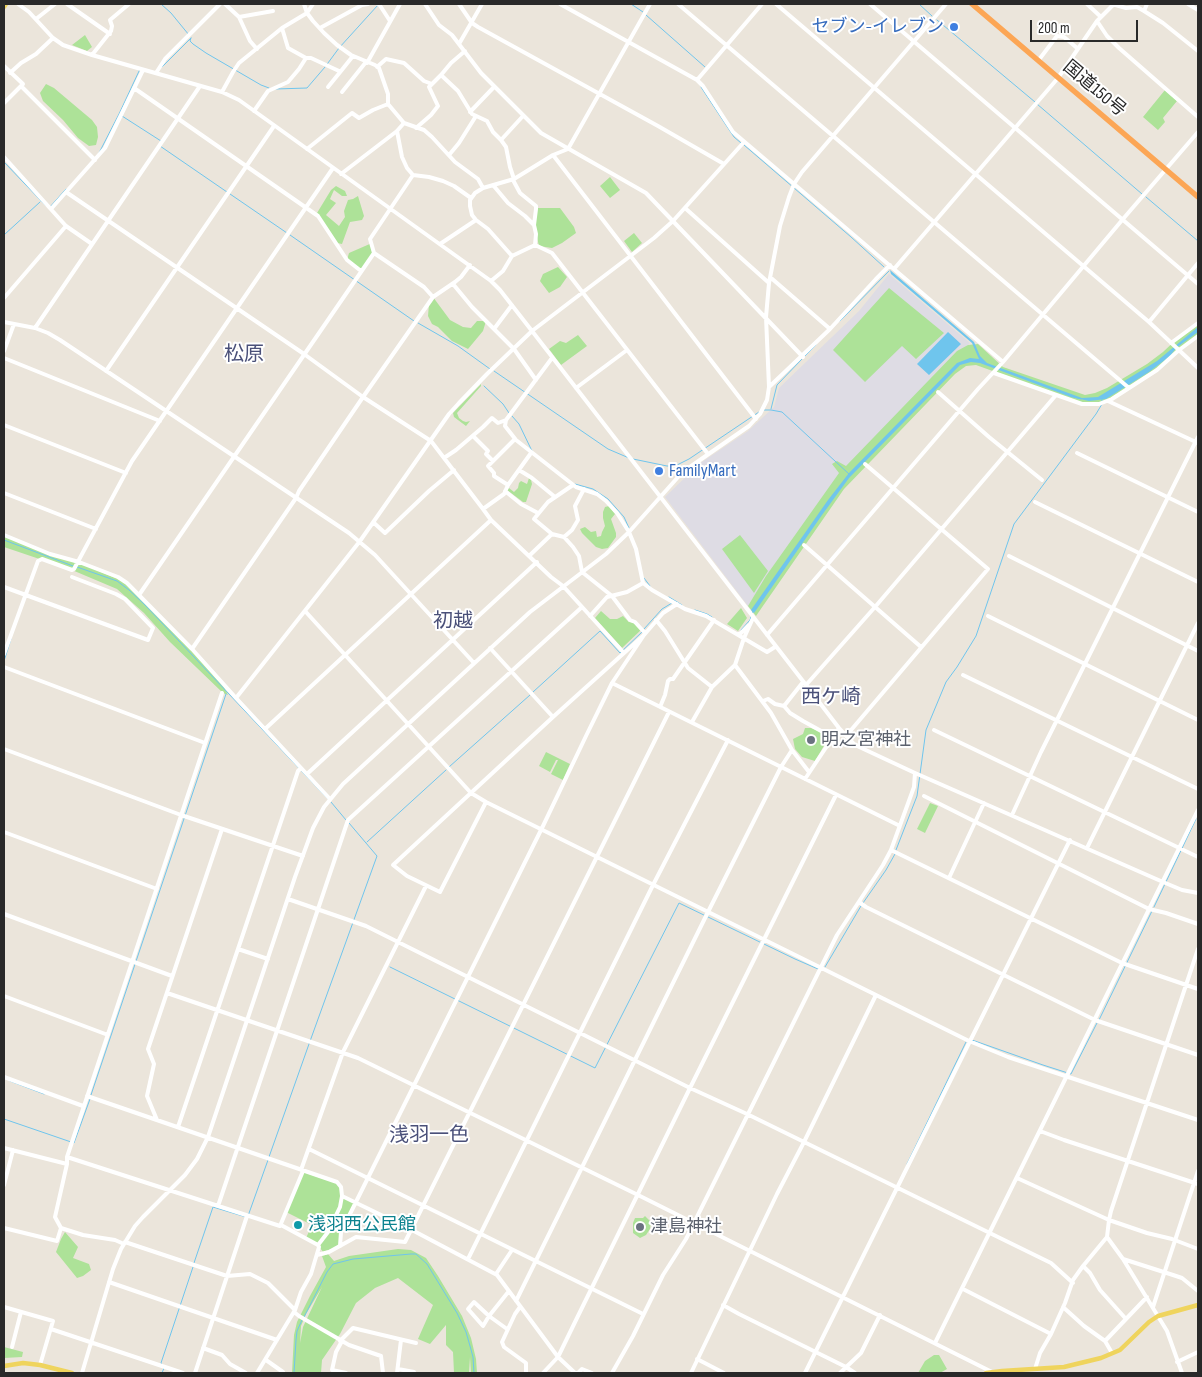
<!DOCTYPE html>
<html>
<head>
<meta charset="utf-8">
<style>
	body { margin:0 }
	#map { position:relative; width:1202px; height:1377px; overflow:hidden; background:#ebe5db; font-family:"Sofia Sans Condensed",sans-serif }
	canvas { display:block }
	.frame { position:absolute; inset:0; border:5px solid #292929; pointer-events:none }
	.scale { position:absolute; left:1030px; top:20px; width:108px; height:22px; box-sizing:border-box; border:2px solid #292929; border-top:0; padding-left:6px; font-size:15px; line-height:18px; white-space:nowrap; color:#292929; -webkit-text-stroke:4px #fff; paint-order:stroke }
</style>
</head>
<body>
<div id="map">
<canvas width="1202" height="1377"></canvas>
<div class="frame"></div>
<div class="scale">200 m</div>
</div>
<script>
const ctx = document.querySelector('canvas').getContext('2d');
ctx.lineJoin = 'round';
function fillPath(path, color) { ctx.fillStyle = color; ctx.fill(path, 'evenodd'); }
const toPath = rows => new Path2D(rows.map(r => 'M' + r).join(''));
function trace(path, color, width, dash) { ctx.strokeStyle = color; ctx.lineWidth = width; ctx.lineCap = dash ? 'butt' : 'round'; ctx.setLineDash(dash || []); ctx.stroke(path); }
function drawText(font, color, halo, rows, align = 'center') {
  ctx.font = font + ' "Sofia Sans Condensed","Noto Sans JP",sans-serif'; ctx.lineWidth = 4; ctx.setLineDash([]); ctx.textBaseline = 'middle'; ctx.strokeStyle = halo; ctx.fillStyle = color; for (const [text, x, y, turn = 0] of rows) {
    ctx.save(); ctx.translate(x, y); ctx.rotate((+turn || 0) * Math.PI / 180); ctx.textAlign = isNaN(turn) ? turn : align; if (halo) ctx.strokeText(text, 0, 0); ctx.fillText(text, 0, 0); ctx.restore();
  }
}
fillPath(toPath([
	[889,274,970,343,838,483,751,610,665,497,699,464,748,431,774,407,779,388,859,311]
]), '#dedce4');
fillPath(toPath([
	[85,35,92,47,87,51,72,45],
	[46,84,54,88,92,120,97,127,98,137,96,145,89,146,78,138,63,120,43,101,40,93],
	[1165,90,1177,101,1163,118,1165,122,1158,130,1143,117],
	[610,177,620,190,610,198,600,186],
	[336,186,345,191,347,196,342,196,334,190,330,199,336,203,326,215,339,226,345,217,344,211,348,200,353,199,358,196,364,216,362,220,350,222,342,244,337,243,317,213,331,190],
	[536,208,560,208,574,227,576,233,562,243,552,248,539,246,534,225],
	[634,233,642,243,632,252,624,241],
	[372,243,372,255,361,271,347,260,349,253],
	[558,267,567,277,560,287,549,293,540,281,543,274],
	[889,288,944,333,916,359,902,346,865,382,833,350],
	[433,297,450,320,463,327,471,328,477,321,486,321,483,331,468,349,452,341,438,327,432,324,428,316,429,304],
	[1198,323,1198,336,1168,361,1103,403,1087,405,976,365,966,366,955,374,844,489,756,616,748,606,766,576,839,473,832,464,837,461,846,466,957,351,968,345,978,344,1003,367,1085,395,1095,393,1107,388,1147,364,1163,352,1180,336],
	[578,335,587,346,561,365,549,349,560,341,566,343],
	[481,384,481,386,457,413,459,418,463,421,466,422,470,421,466,426,454,417,453,413],
	[529,478,531,480,532,484,526,502,523,502,507,490,509,488,514,492,518,488,519,483,521,481,527,484],
	[609,506,615,514,611,519,616,533,616,537,608,548,602,549,596,547,582,533,580,529,585,527,591,532,596,531,597,537,601,536,602,532,605,526,603,518,603,512,605,507],
	[4,535,56,556,75,561,127,583,168,624,224,687,228,695,223,693,170,642,144,613,117,589,72,570,4,547],
	[740,535,768,571,754,593,722,549],
	[741,608,747,618,738,631,727,624],
	[601,611,610,619,617,619,623,616,629,622,635,623,642,629,622,648,595,618],
	[805,728,811,728,823,733,825,744,815,761,802,757,795,749,793,739,803,734],
	[546,752,570,764,563,780,551,774,558,760,556,760,550,772,539,766],
	[930,803,938,806,925,833,917,829],
	[303,1172,339,1184,342,1196,354,1202,341,1232,340,1246,323,1252,318,1245,306,1238,312,1225,286,1212],
	[645,1216,651,1222,650,1229,646,1235,640,1238,633,1233,633,1223,635,1218,643,1218],
	[65,1232,78,1247,73,1258,89,1264,91,1270,83,1276,77,1278,56,1252,61,1239],
	[398,1249,411,1250,426,1258,438,1276,462,1316,471,1338,476,1359,477,1373,471,1373,470,1357,469,1373,454,1373,453,1352,446,1345,446,1325,430,1344,418,1339,433,1305,398,1278,375,1288,356,1303,340,1334,322,1360,321,1373,292,1373,294,1335,297,1322,310,1296,326,1267,322,1256,328,1254,334,1261,349,1256],
	[322,1287,303,1327,300,1343,301,1326,306,1314],
	[4,1347,23,1352,22,1357,4,1358],
	[934,1355,939,1355,947,1369,940,1373,918,1373,925,1361]
]), '#ade298');
fillPath(toPath([
	[890,270,974,342,980,356,987,363,1082,398,1098,397,1157,361,1198,327,1198,332,1176,348,1170,356,1149,372,1106,399,1089,401,1071,397,980,363,971,362,960,365,849,478,822,515,754,613,751,610,828,500,849,473,957,363,970,358,979,359,972,343,891,274],
	[948,332,961,344,929,375,917,364]
]), '#6fc5ed');
trace(toPath([
	[161,4,171,13,189,35],
	[631,4,643,12],
	[919,4,932,16],
	[646,15,705,67],
	[937,20,1035,102],
	[191,38,190,41,193,44,206,53,261,85,269,88],
	[162,67,191,38],
	[701,87,726,125,734,137,741,143],
	[276,89,307,88,325,67,339,48,378,5],
	[1037,104,1142,194],
	[122,116,161,141],
	[744,145,851,237,884,267],
	[160,146,227,192],
	[99,153,119,114,140,69],
	[4,162,46,206],
	[230,194,287,233],
	[1146,197,1198,241],
	[50,207,66,189],
	[4,235,40,202],
	[290,235,414,321],
	[840,321,889,271],
	[418,323,458,346,490,369],
	[805,356,816,345],
	[494,371,608,449,629,458],
	[484,386,503,404,509,413],
	[1070,396,1081,399],
	[771,409,777,385,802,359],
	[763,410,771,410,782,412,849,474],
	[512,416,519,424,532,451],
	[633,459,667,466,675,466,689,459,759,412],
	[575,484,593,489,608,499,624,517,629,528],
	[4,540,73,566],
	[77,567,117,581,129,590,145,605,328,799],
	[644,578,650,586],
	[669,597,682,605],
	[695,610,707,614,712,617],
	[644,629,662,609,672,603],
	[741,630,750,620,753,611],
	[4,661,11,639],
	[533,692,600,631,620,653,642,632],
	[449,767,530,695],
	[331,802,346,820],
	[367,842,446,770],
	[896,850,917,796,926,730,946,682,957,667,976,636,1014,524,1096,414,1102,404,1102,399],
	[863,903,886,870,895,854],
	[1154,907,1196,819],
	[390,967,595,1068,679,903,795,959,818,969],
	[825,967,861,906],
	[1099,1020,1152,911],
	[972,1040,1043,1065,1071,1074,1097,1023],
	[10,1081,44,1094],
	[91,1095,226,694],
	[4,1119,74,1143,90,1099],
	[269,1157,309,1044,377,856,349,823],
	[907,1164,966,1042],
	[248,1216,268,1160],
	[194,1263,213,1207,246,1217],
	[304,1317,327,1272,333,1264,353,1259,411,1254,416,1254,427,1264,457,1313,466,1332,470,1346,473,1357,474,1373],
	[162,1365,161,1363,193,1267],
	[162,1373,164,1368],
	[294,1373,296,1340,297,1331,302,1320]
]), '#6fc5ed', 1);
trace(toPath([
	[18,4,29,12,53,38,63,45,92,55,222,92,239,100,491,281,500,290,532,331,806,685,839,728,855,745,915,773,1163,882,1182,890,1198,893],
	[67,4,110,34],
	[225,4,239,17,250,41,257,49],
	[304,4,307,13,313,21,324,33,337,45,351,55,375,65,379,68,388,94,388,104,404,123,424,130,432,137,455,162,478,179,483,188],
	[378,4,379,4,390,21],
	[425,4,439,25,452,35,481,73,541,133,646,193,803,357],
	[459,4,472,23,478,27,658,126,724,164],
	[560,4,697,80,703,86,733,132,1003,362],
	[678,4,1129,388],
	[776,4,1149,322,1198,368],
	[870,4,1198,284],
	[1087,4,1101,17],
	[1112,4,1126,8,1137,7,1144,11,1163,23,1198,51],
	[1188,4,1198,10],
	[1144,11,1147,4],
	[239,17,273,11],
	[36,19,55,4],
	[1097,21,1107,36,1119,48,1198,117],
	[282,28,288,48,306,58],
	[320,28,362,5,368,4],
	[459,44,482,4],
	[92,55,111,31,112,26,110,20,129,4],
	[1038,61,1057,36,1064,37,1077,48],
	[367,63,400,4],
	[4,66,23,84,21,86,95,160],
	[377,67,386,59,404,63,424,81,432,84,441,75,451,63,465,51],
	[10,73,21,63,36,54,53,38],
	[156,73,165,59,220,4],
	[441,75,458,91,472,114,487,121,493,132,501,140,506,147,510,167,514,179],
	[697,80,762,4],
	[328,87,341,71],
	[134,88,318,216,347,260,361,271],
	[222,92,233,72,239,63,282,28,307,13,313,4],
	[342,92,366,62],
	[4,103,21,86],
	[254,111,268,91,288,82,299,69,306,58,311,58,339,71,341,71,353,56],
	[470,112,494,87],
	[416,128,431,115,438,106,429,87,432,84],
	[397,131,402,157,407,168,413,175,429,177,443,181,454,186,471,198],
	[501,140,523,116],
	[307,149,352,113,359,118,373,110,388,104],
	[449,155,459,143,476,116],
	[553,155,756,419],
	[4,157,66,226,92,244],
	[341,174,397,131,404,123],
	[413,175,370,239,374,253,424,287,433,297],
	[513,180,520,193,536,206,536,209,534,225,536,234,535,245],
	[493,185,508,203,525,216,534,225],
	[66,192,304,354,363,397,431,441,483,509,491,520,551,577,563,586,624,653],
	[685,208,769,283],
	[51,209,105,148,143,70],
	[440,244,476,220],
	[512,256,488,229,476,220,472,215,470,206,470,200,475,193,483,188,514,179,553,155,568,149,650,4],
	[894,269,1058,78,1097,21,1113,5],
	[770,277,830,329],
	[491,281,503,271,512,256,535,245,552,253,708,454],
	[453,284,472,307,494,329],
	[4,298,66,226],
	[512,305,494,329,514,349,536,380],
	[4,322,35,328,48,333,60,340,349,533,375,555,474,663],
	[1149,322,1198,263],
	[35,328,200,86],
	[1171,343,1198,323],
	[4,351,14,324],
	[4,358,160,421],
	[106,371,274,126],
	[994,373,1082,404,1099,404,1112,399,1157,370,1179,350,1198,336],
	[769,387,830,329,876,279,890,265],
	[576,388,627,350],
	[938,392,989,437,1042,480],
	[1108,401,1198,443],
	[506,420,505,426,516,440,576,487,597,494,606,501,617,513,629,532,636,549,643,583,652,590,685,609,706,616,767,652,775,647],
	[4,425,126,473],
	[473,436,488,451,486,454,493,461],
	[1077,453,1198,512],
	[444,458,456,450,483,427,492,418,498,423,506,420,552,358],
	[519,470,532,478,555,497],
	[508,485,494,476,494,473,488,466,515,439],
	[505,491,521,504,538,513],
	[4,493,96,529],
	[1035,502,1198,582],
	[483,509,504,494,508,485,531,453],
	[373,522,385,533,429,491,454,470],
	[552,534,534,519,548,502,573,485],
	[4,535,50,554,79,562,118,577,127,583,192,649,236,698,330,799],
	[564,537,573,547,579,556,582,572,612,596,630,620,635,622,645,633],
	[804,545,921,647],
	[529,556,552,534,564,537,572,530,578,520,575,506,584,489],
	[1009,556,1198,651],
	[4,587,148,640,153,628,125,599,116,594,72,577],
	[139,595,374,253],
	[305,611,471,793,486,802,969,1041,1008,1057,1198,1120],
	[590,616,607,597,627,592,643,583],
	[988,616,1198,720],
	[656,620,665,631,688,668,712,687],
	[738,635,741,633,749,625],
	[767,635,978,389,1003,362,1123,219,1198,132],
	[490,648,553,717],
	[192,649,296,498,299,491,363,397,433,297,455,282,461,277,470,265],
	[4,654,38,561,42,559,72,570,74,569,132,461,333,168],
	[735,665,771,713,792,750,809,772],
	[4,667,205,743],
	[963,675,1198,789],
	[612,683,900,826],
	[806,685,875,607,1056,395],
	[236,698,360,541,449,414,459,403,487,374,532,331,654,238,673,221,744,142],
	[763,701,768,699,775,704,784,706,790,713,803,721,832,737],
	[784,706,803,682],
	[660,707,665,695,668,681,670,679,673,679,714,620],
	[692,722,712,687,735,665,744,638,753,618],
	[265,729,491,520],
	[934,730,1198,857],
	[846,736,988,569,865,464],
	[4,749,181,815,303,856],
	[307,774,537,562],
	[805,779,839,728],
	[924,796,1149,909,1166,913,1198,924],
	[486,802,440,892,407,876,393,865,553,717,644,635,663,613,677,604],
	[1012,815,1041,752,1198,437],
	[4,832,157,889],
	[1087,848,1198,623],
	[891,850,1122,963,1198,989],
	[949,878,984,803],
	[288,899,366,926,690,1088,747,1114,1051,1263,1073,1283],
	[859,902,866,907,1095,1020,1198,1055],
	[4,914,172,976],
	[238,949,268,959],
	[167,993,358,1058,638,1195,992,1372],
	[4,996,108,1035],
	[4,1077,83,1106],
	[87,1096,337,1182,341,1187,342,1196,412,1230,497,1275,558,1357,575,1373,578,1373,582,1369,592,1373],
	[157,1120,147,1096,154,1064,148,1049,222,829],
	[178,1127,298,771,301,768],
	[1040,1131,1064,1140,1198,1184],
	[4,1148,67,1164],
	[309,1149,643,1314],
	[67,1157,280,1226,303,1171],
	[301,1170,343,1052,426,886],
	[1017,1178,1109,1220,1147,1233,1172,1239,1198,1249],
	[4,1185,13,1150],
	[218,1206,348,820,582,607],
	[4,1228,57,1241,61,1228],
	[1107,1237,1123,1259,1167,1331,1182,1373],
	[125,1242,227,1276,250,1274,268,1283,295,1310],
	[124,1244,115,1240,83,1235,61,1228,55,1217,67,1164,67,1157,222,693],
	[318,1245,328,1232,340,1207,342,1196],
	[340,1246,341,1232,343,1228,543,826,586,736,612,683,644,635],
	[317,1255,329,1252,356,1237,405,1242,669,712],
	[468,1259,653,885,728,740],
	[1123,1259,1173,1275,1182,1278,1198,1291],
	[1083,1266,1090,1273,1100,1290,1126,1319],
	[496,1274,512,1250],
	[109,1282,277,1340],
	[963,1289,1051,1334],
	[516,1301,708,912,781,767,792,750],
	[723,1305,739,1314,846,1367,855,1373],
	[4,1307,53,1321,40,1365],
	[520,1307,515,1314,502,1342,504,1347,526,1363,526,1373],
	[1063,1307,1084,1326,1105,1341,1112,1353],
	[1153,1307,1198,1171],
	[294,1312,299,1316,349,1345,381,1356,383,1373],
	[51,1329,183,1373],
	[507,1329,489,1316,474,1302,468,1309,483,1326,489,1316,509,1291],
	[340,1341,353,1328,416,1343],
	[342,1341,336,1352,332,1370,346,1373],
	[1105,1341,1147,1297],
	[935,1343,1198,810],
	[12,1347,21,1312],
	[203,1348,222,1355,230,1364,246,1373],
	[697,1359,724,1373],
	[266,1360,283,1372],
	[1177,1362,1198,1352],
	[398,1369,414,1372],
	[1035,1369,1040,1353,1051,1334,1065,1303,1073,1280,1083,1266,1107,1237,1109,1220,1111,1211,1198,949],
	[82,1373,113,1269,121,1249,135,1226,143,1217,185,1175,197,1159,208,1137,295,877,313,828,324,807,343,784,530,612,606,554,629,532,679,476,687,469,749,426,760,414,767,400,769,387,766,317,769,283,780,226,789,197,794,184,802,172,946,4],
	[195,1373,247,1216],
	[257,1373,295,1310,301,1292,311,1274,319,1247,318,1245,281,1225],
	[397,1373,401,1340],
	[543,1373,558,1357,577,1318,690,1088,836,795],
	[612,1373,633,1336,663,1275,686,1239,837,935,883,865,891,850,914,787,915,773],
	[691,1373,777,1194,804,1142,876,995],
	[805,1373,1070,840],
	[840,1373,861,1353,880,1315]
]), '#fff', 4);
trace(toPath([
	[4,7,6,4],
	[4,1366,23,1363,40,1365,72,1373],
	[986,1373,1002,1371,1064,1367,1101,1358,1120,1350,1149,1322,1158,1316,1198,1305]
]), '#efd45d', 4.5);
trace(toPath([
	[972,4,1198,197]
]), '#fca655', 5.5);
for (const [x, y, r, color] of [
	[954,27,5,"#3f7fe0"],
	[659,471,5,"#3f7fe0"],
	[811,740,5,"#6b7280"],
	[298,1225,5,"#0f9aa8"],
	[640,1227,5,"#6b7280"]
]) { const dot = new Path2D(); dot.arc(x, y, r, 0, 2 * Math.PI); ctx.fillStyle = color; ctx.fill(dot); trace(dot, '#fff', 2); }
drawText('18px', '#366cbe', '#fff', [
	["セブン-イレブン",944,27],
	["FamilyMart",669,471,"left"]
], 'right');
drawText('18px', '#292929', '#fff', [
	["国道150号",1094,89,40]
]);
drawText('18px', '#5b616d', '#fff', [
	["明之宮神社",821,740],
	["津島神社",650,1227]
], 'left');
drawText('18px', '#0d838f', '#fff', [
	["浅羽西公民館",308,1225]
], 'left');
drawText('20px', '#4a5079', '#fff', [
	["松原",244,355],
	["初越",453,622],
	["西ケ崎",831,698],
	["浅羽一色",429,1136]
]);
</script>
</body>
</html>
